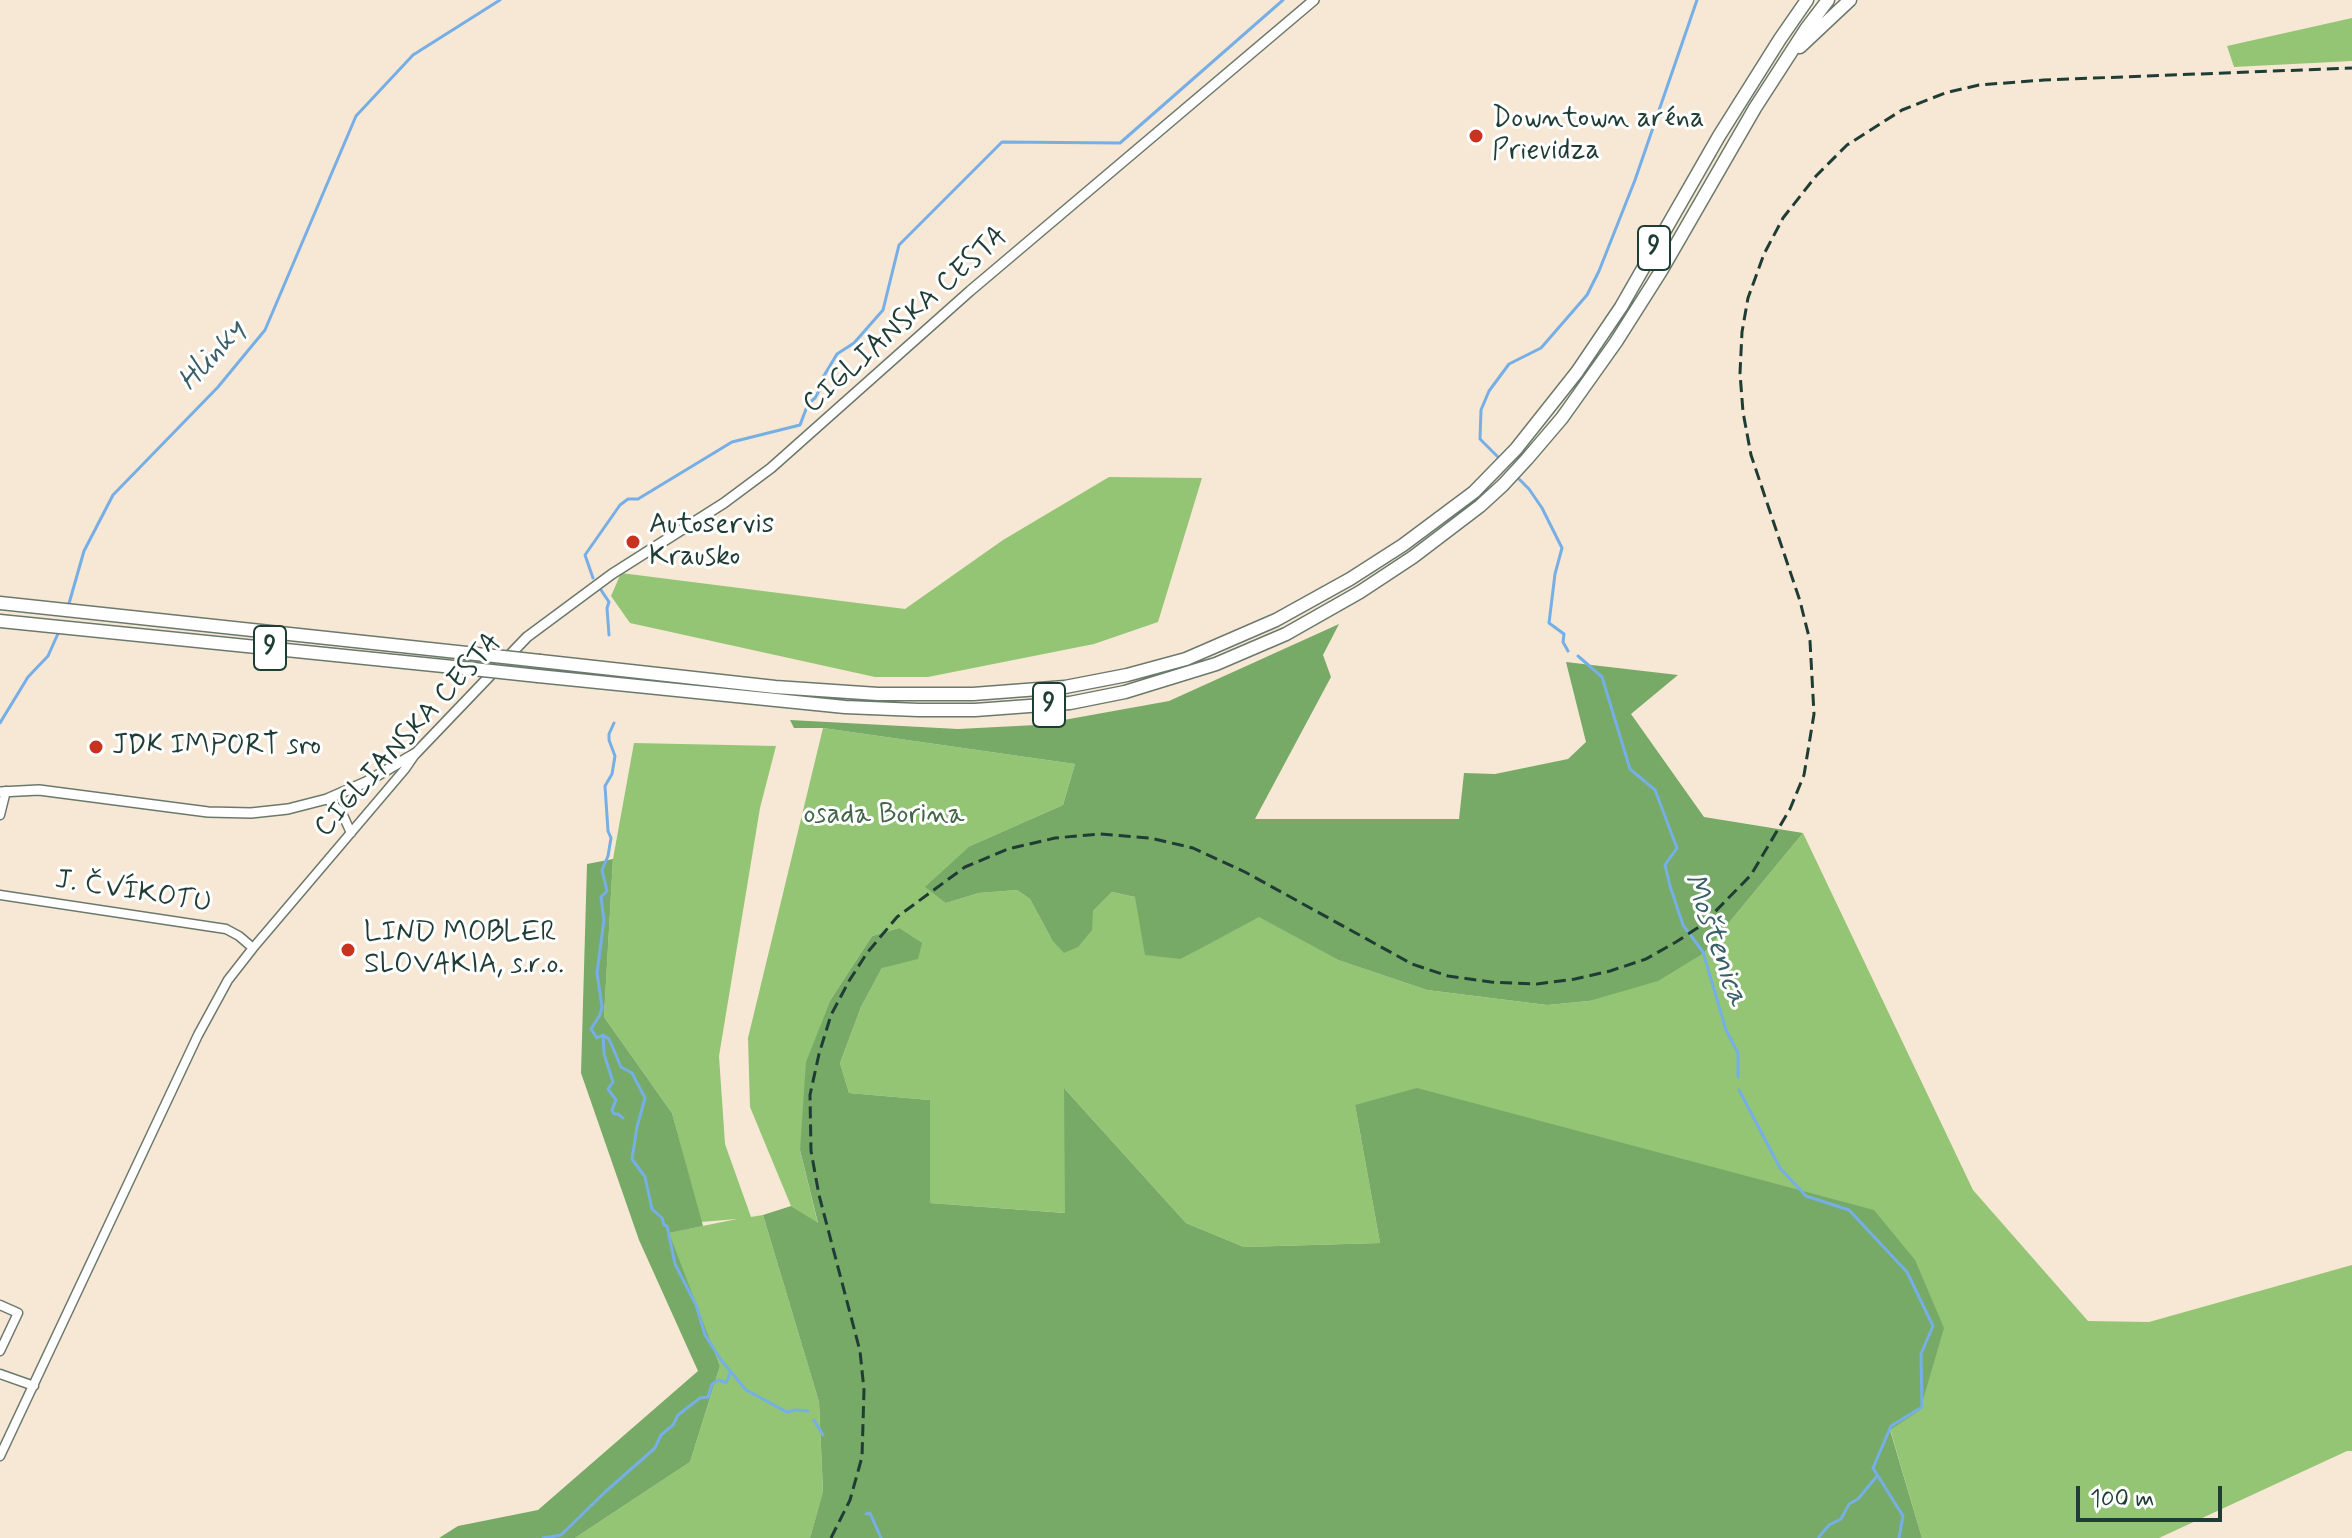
<!DOCTYPE html>
<html>
<head>
<meta charset="utf-8">
<style>
	body { margin:0 }
	#map { position:relative; width:2352px; height:1538px; overflow:hidden; background:#f7e8d5; font-family:Mynerve,sans-serif }
	canvas { display:block }
	.scale { position:absolute; left:2076px; top:1486px; width:146px; height:36px; box-sizing:border-box; border:4px solid #1f3d34; border-top:0; padding-left:10px; font-size:24px; line-height:28px; white-space:nowrap; color:#1f3d34; -webkit-text-stroke:6px #fff; paint-order:stroke }
</style>
</head>
<body>
<div id="map">
<canvas width="2352" height="1538"></canvas>
<div class="scale">100 m</div>
</div>
<script>
const ctx = document.querySelector('canvas').getContext('2d');
ctx.lineJoin = 'round';
function fillPath(path, color) { ctx.fillStyle = color; ctx.fill(path, 'evenodd'); }
const toPath = rows => new Path2D(rows.map(r => 'M' + r).join(''));
function trace(path, color, width, dash) { ctx.strokeStyle = color; ctx.lineWidth = width; ctx.lineCap = dash ? 'butt' : 'round'; ctx.setLineDash(dash || []); ctx.stroke(path); }
function drawText(font, color, halo, rows, align = 'center') {
  ctx.font = font + ' Mynerve,sans-serif'; ctx.lineWidth = 6; ctx.setLineDash([]); ctx.textBaseline = 'middle'; ctx.strokeStyle = halo; ctx.fillStyle = color; for (const [text, x, y, turn = 0] of rows) {
    ctx.save(); ctx.translate(x, y); ctx.rotate((+turn || 0) * Math.PI / 180); ctx.textAlign = isNaN(turn) ? turn : align; if (halo) ctx.strokeText(text, 0, 0); ctx.fillText(text, 0, 0); ctx.restore();
  }
}
fillPath(toPath([
	[2352,18,2352,61,2234,67,2227,46],
	[1109,477,1202,478,1158,622,1094,644,928,677,875,677,630,623,611,596,621,573,905,609,1003,540],
	[823,728,1075,764,1063,805,970,846,946,903,979,893,1017,890,1030,899,1052,940,1093,911,1112,892,1135,897,1181,959,1258,916,1338,960,1427,990,1547,1005,1589,1001,1704,953,1803,833,1973,1190,2088,1321,2149,1322,2352,1265,2352,1451,2347,1451,2159,1538,1922,1538,1890,1429,1355,1105,1380,1243,1244,1247,1186,1223,1065,1089,1066,1213,930,1203,930,1100,849,1093,840,1063,861,1007,882,968,899,928,872,936,831,999,800,1150,818,1224,791,1206,750,1107,748,1038],
	[634,743,776,746,760,808,719,1056,725,1144,751,1217,763,1215,819,1402,823,1493,810,1538,575,1538,690,1462,720,1366,668,1233,737,1219,701,1222,672,1113,604,1017,613,859]
]), '#94c575');
fillPath(toPath([
	[1339,624,1323,655,1331,677,1255,819,1459,819,1464,773,1495,774,1568,759,1586,742,1566,662,1678,675,1631,714,1704,817,1803,833,1704,953,1658,981,1589,1001,1547,1005,1427,990,1338,960,1259,917,1181,959,1145,955,1135,897,1112,892,1093,911,1092,930,1078,947,1064,953,1052,940,1030,899,1017,890,979,893,946,903,925,887,970,846,1063,805,1075,764,823,728,794,728,790,720,958,729,1036,725,1169,701],
	[613,859,604,1017,672,1113,703,1226,669,1233,720,1366,690,1462,575,1538,439,1538,458,1526,538,1510,698,1371,639,1240,581,1073,587,864],
	[899,928,922,943,918,959,882,968,861,1007,840,1063,849,1093,930,1100,930,1203,1065,1213,1064,1088,1186,1223,1244,1247,1380,1243,1355,1105,1417,1088,1874,1210,1915,1260,1944,1328,1920,1410,1890,1430,1922,1538,810,1538,823,1492,819,1402,763,1215,791,1206,818,1223,800,1150,806,1062,831,999,872,936]
]), '#7a6');
trace(toPath([
	[1502,461,1480,439,1481,410,1489,391,1509,364,1541,348,1587,295,1599,271,1635,180,1697,0],
	[1515,475,1529,489,1542,508,1562,548,1555,574,1549,623,1564,634,1563,642,1568,651],
	[593,578,585,555,620,505,628,499,638,499,732,442,800,425,808,404,815,398,821,387,822,379,837,354,854,343,883,310,899,245,1002,142,1120,143,1283,0],
	[601,590,609,602,607,608,609,635],
	[68,607,84,551,113,495,218,387,265,330,356,116,413,55,500,0],
	[1578,656,1602,677,1630,769,1655,790,1677,848,1665,865,1670,886,1683,925,1703,952,1726,1030,1738,1053,1738,1077],
	[0,723,28,677,48,656,60,629],
	[614,723,609,734,609,740,615,756,612,774,605,786,608,831,611,838,608,856,602,870,607,891,601,897,604,920,597,973,602,1007,600,1015,591,1029,597,1038,603,1035,609,1039,621,1067,632,1073,645,1098,637,1127,632,1159,645,1177,652,1209,662,1218,664,1225,667,1226,675,1264,696,1305,705,1335,721,1360,746,1390,787,1412,796,1410,808,1411],
	[603,1035,604,1054,613,1082,608,1089,616,1100,612,1110,614,1114,618,1114,623,1118],
	[1739,1090,1780,1168,1806,1196,1849,1210,1907,1272,1933,1326,1921,1354,1922,1407,1891,1426,1873,1468,1903,1516,1899,1538],
	[814,1420,823,1435],
	[866,1514,870,1513,881,1538],
	[543,1538,561,1535,605,1492,655,1448,661,1435,673,1425,678,1415,700,1398,708,1397,712,1384,719,1380,726,1383,730,1373],
	[1818,1538,1829,1525,1841,1519,1849,1504,1858,1499,1877,1476]
]), '#76aee6', 3);
const minor = toPath([
	[327,799,342,813,351,833],
	[0,815,6,791],
	[0,895,226,929,239,936,253,948],
	[0,1305,18,1313,0,1351],
	[0,1374,34,1386],
	[0,1456,198,1035,228,980,253,948,405,769,416,753]
]);
const tertiary = toPath([
	[0,792,39,790,208,812,251,813,288,809,327,799,366,782,416,753,527,637,612,574,724,503,771,468,970,291,1314,0]
]);
const primary = toPath([
	[1800,47,1850,0],
	[0,603,476,654],
	[0,621,473,669],
	[540,661,775,687,878,694,973,694,1065,687,1127,675,1186,659,1276,620,1350,579,1403,545,1474,492,1516,449,1577,372,1621,307,1719,136,1780,39,1807,0],
	[538,676,845,707,918,710,975,710,1070,703,1125,692,1216,664,1286,634,1360,592,1413,557,1480,506,1503,485,1527,459,1562,418,1616,342,1661,271,1755,108,1806,29,1828,0]
]);
trace(minor, '#6b796c', 11);
trace(tertiary, '#6b796c', 12);
trace(primary, '#6b796c', 15);
trace(minor, '#fff', 8);
trace(tertiary, '#fff', 9);
trace(primary, '#fff', 12);
trace(toPath([
	[831,1538,850,1500,862,1457,864,1390,860,1351,819,1195,811,1151,810,1095,819,1054,831,1015,849,981,867,953,897,917,965,867,1008,849,1055,838,1100,834,1150,838,1193,848,1245,872,1412,964,1448,976,1491,982,1537,984,1575,979,1610,971,1646,959,1676,942,1702,925,1751,875,1790,809,1804,775,1814,714,1810,641,1800,601,1751,455,1743,412,1740,373,1742,332,1748,298,1764,254,1783,218,1816,176,1847,145,1902,110,1945,93,1979,85,2044,80,2352,68]
]), '#1f3d34', 3, [12, 6]);
const primaryBridge = toPath([
	[476,654,540,661],
	[473,669,538,676]
]);
trace(primaryBridge, '#6b796c', 15, []);
trace(primaryBridge, '#fff', 12);
for (const [x, y, r, color] of [
	[1476,136,8,"#c8321e"],
	[633,542,8,"#c8321e"],
	[96,747,8,"#c8321e"],
	[348,950,8,"#c8321e"]
]) { const dot = new Path2D(); dot.arc(x, y, r, 0, 2 * Math.PI); ctx.fillStyle = color; ctx.fill(dot); trace(dot, '#fff', 3); }
for (const [x, y, w] of [
	[1654,248,32],
	[270,648,32],
	[1049,705,32]
]) { const box = new Path2D(); box.roundRect(x - w / 2, y - 22, w, 44, 6); ctx.fillStyle = '#fff'; ctx.fill(box); trace(box, '#1f3d34', 2); }
drawText('bold 26px', '#1f3d34', null, [
	["9",1654,248],
	["9",270,648],
	["9",1049,705]
]);
drawText('28px', '#1f3d34', '#fff', [
	["Downtown aréna",1492,120],
	["Prievidza",1492,152],
	["Autoservis",649,526],
	["Krausko",649,558],
	["JDK IMPORT sro",112,747],
	["LIND MOBLER",364,934],
	["SLOVAKIA, s.r.o.",364,966]
], 'left');
drawText('28px', '#1f3d34', '#fff', [
	["CIGLIANSKA CESTA",906,321,-42],
	["CIGLIANSKA CESTA",409,736,-48],
	["J. ČVÍKOTU",133,893,9]
]);
drawText('28px', '#426648', '#fff', [
	["osada Borina",884,816]
]);
drawText('italic 30px', '#395f69', '#fff', [
	["Hlinky",213,357,-48],
	["Moštenica",1714,940,70]
]);
</script>
</body>
</html>
